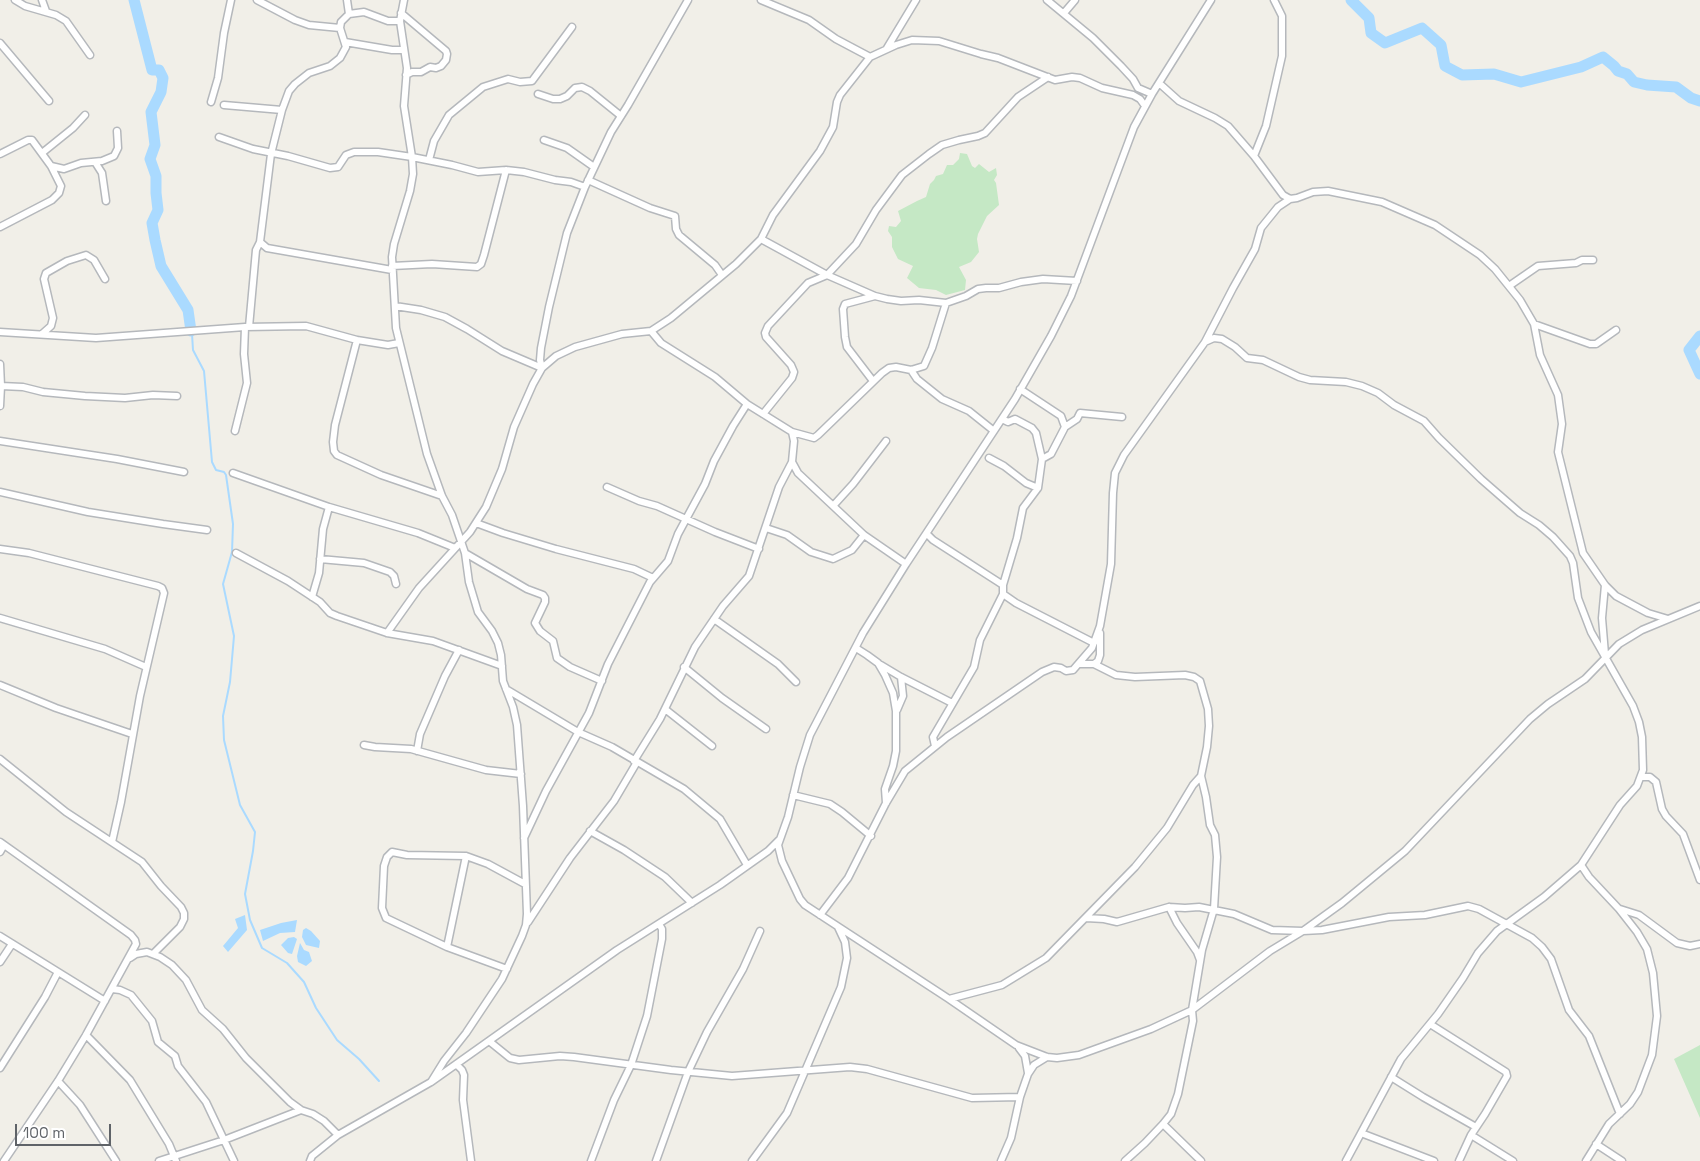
<!DOCTYPE html>
<html>
<head>
<meta charset="utf-8">
<style>
	body { margin:0 }
	#map { position:relative; width:1700px; height:1161px; overflow:hidden; background:#f1efe8; font-family:"Space Grotesk",sans-serif }
	canvas { display:block }
	.scale { position:absolute; left:15px; top:1124px; width:96px; height:22px; box-sizing:border-box; border:2px solid #5f6368; border-top:0; padding-left:6px; font-size:15px; line-height:18px; white-space:nowrap; color:#5f6368; -webkit-text-stroke:4px #fff; paint-order:stroke }
</style>
</head>
<body>
<div id="map">
<canvas width="1700" height="1161"></canvas>
<div class="scale">100 m</div>
</div>
<script>
const ctx = document.querySelector('canvas').getContext('2d');
ctx.lineJoin = 'round';
function fillPath(path, color) { ctx.fillStyle = color; ctx.fill(path, 'evenodd'); }
const toPath = rows => new Path2D(rows.map(r => 'M' + r).join(''));
function trace(path, color, width, dash) { ctx.strokeStyle = color; ctx.lineWidth = width; ctx.lineCap = dash ? 'butt' : 'round'; ctx.setLineDash(dash || []); ctx.stroke(path); }
fillPath(toPath([
	[960,153,967,154,972,166,975,168,979,164,989,172,996,168,997,175,994,180,996,183,999,205,987,216,978,234,977,239,979,252,971,262,959,267,966,280,965,290,946,295,936,290,919,288,907,278,913,266,898,259,892,247,892,237,888,231,889,226,896,227,901,221,898,211,917,201,926,197,930,184,934,180,936,176,943,174,947,165,953,165,959,159],
	[1700,1045,1700,1118,1674,1059]
]), '#c5e8c5');
fillPath(toPath([
	[245,915,247,930,228,952,223,946,238,928,235,919],
	[297,920,295,932,280,933,263,941,260,930,281,923],
	[306,928,311,931,320,941,319,948,306,945,302,937,303,930],
	[294,937,297,939,292,954,288,953,281,945,288,938],
	[300,943,304,950,309,952,312,961,306,966,298,962,297,956]
]), '#aadaff');
trace(toPath([
	[192,334,193,350,204,371,212,462,216,470,224,472,226,475,233,524,232,552,223,584,234,636,230,682,223,716,224,740,240,805,255,832,253,851,245,894,250,920,262,948,287,963,304,982,316,1008,337,1040,359,1059,379,1081]
]), '#aadaff', 2);
trace(toPath([
	[134,0,152,70,159,70,163,78,161,92,151,112,155,145,150,159,156,176,156,193,158,210,152,223,155,240,161,266,188,310,191,331],
	[1351,0,1369,18,1371,33,1385,43,1422,28,1441,45,1445,66,1462,75,1494,74,1521,82,1581,67,1603,57,1614,66,1618,71,1627,74,1634,82,1647,85,1676,87,1691,98,1700,101],
	[1700,336,1689,350,1700,374]
]), '#aadaff', 11);
const minor = toPath([
	[15,0,25,6,56,15,66,21,90,55],
	[42,0,46,11],
	[257,0,295,20,309,25,340,28],
	[347,0,349,14],
	[404,0,400,21,407,68,404,106,412,157,452,165,478,172,506,170,524,172,555,180,571,182,585,187],
	[761,0,809,20,836,39,870,57],
	[1047,0,1093,38,1121,66,1133,79,1138,88,1152,94],
	[1211,0,1152,94,1134,127,1071,296,1051,336,1015,399,906,564,863,633,810,735,800,767,788,817,778,845,782,861,800,899,805,905,949,999,1016,1045,1047,1057,1057,1058,1079,1055,1151,1029,1192,1010,1270,951,1303,931,1342,903,1405,851,1530,719,1548,704,1585,679,1619,644,1642,630,1700,606],
	[401,13,446,51,447,54,446,60,441,66,436,68,430,67,421,72,412,72,406,75],
	[1064,13,1075,0],
	[345,42,392,50,404,50],
	[0,43,49,101],
	[887,48,916,0],
	[1159,83,1179,101,1215,118,1228,126,1254,156,1283,195,1290,199,1297,198,1313,192,1328,191,1382,202,1435,225,1480,255,1495,269,1520,300,1534,324,1540,355,1558,395,1562,424,1558,452,1583,553,1605,585,1616,596,1648,613,1668,619],
	[538,94,553,99,560,99,567,96,575,88,582,87,590,91,621,116],
	[211,102,218,78,224,33,231,0],
	[224,105,282,110],
	[219,137,253,149,288,156,330,168,338,167,346,155,354,152,378,152,412,157,413,174,410,191,394,244,392,257,396,328,427,454,442,496,452,515,465,553,469,582,478,612,492,631,498,643,501,655,503,681,513,707,517,725,523,806,527,914,526,925,522,936,502,979,466,1033,444,1061,431,1082],
	[544,140,567,148,594,167],
	[42,153,73,128,85,115],
	[0,154,28,140,32,140,51,166,61,186,59,193,52,200,0,227],
	[1254,156,1266,126,1282,56,1282,16,1274,0],
	[429,160,434,141,449,115,483,87,508,79,520,82,532,81,572,27],
	[95,162,102,173,106,201],
	[51,166,64,169,81,163,102,161,114,156,118,148,117,131],
	[588,180,650,208,675,216,676,229,679,235,715,265,722,275],
	[761,239,827,275,875,296,887,299,901,301,919,300,946,303,966,296,978,289,986,288,999,288,1021,282,1043,279,1077,281],
	[260,242,267,248,392,270],
	[392,266,432,264,477,267,481,264,484,255,506,170],
	[1509,286,1538,266,1576,263,1582,260,1593,260],
	[395,306,421,310,445,317,467,329,502,351,542,368],
	[1534,324,1590,344,1596,344,1616,330],
	[249,327,256,250,260,242,271,154,282,110,289,91,295,84,309,73,330,66,340,58,346,47,340,28,341,22,349,14,364,12,388,21,400,21],
	[651,331,661,343,715,377,747,404,792,432,794,441,792,462,798,473,864,535,906,564],
	[0,332,96,338,245,327,306,326,357,340,388,345,399,343],
	[42,334,51,326,53,318,44,279,46,273,67,261,86,255,94,260,105,279],
	[357,340,335,425,333,442,334,451,337,455,381,475,442,496],
	[1205,342,1214,338,1222,339,1235,347,1247,358,1263,360,1299,377,1310,380,1346,382,1362,386,1378,393,1394,405,1424,421,1439,438,1481,479,1520,513,1539,525,1553,537,1570,556,1573,563,1578,598,1591,632,1633,706,1639,722,1642,737,1643,770,1637,786,1620,805,1581,865,1544,897,1497,931,1478,953,1463,978,1438,1014,1401,1059,1346,1161],
	[0,364,1,386,0,406],
	[542,368,540,360,541,348,549,307,567,233,585,187,611,132,628,105,688,0],
	[911,370,917,379,942,399,969,411,994,431],
	[873,381,847,347,845,337,843,309,845,304,875,296],
	[1,386,23,387,43,392,85,396,125,398,153,395,177,396],
	[1020,389,1061,416,1065,427,1077,419,1080,413,1122,417],
	[763,414,792,378,794,372,791,365,766,337,765,333,768,326,808,283,827,275,856,244,876,210,902,175,929,154,942,145,959,140,978,136,985,133,1018,97,1048,77],
	[1002,419,1008,422,1015,419,1032,428,1036,433,1042,459,1051,454,1065,427],
	[235,431,247,383,244,354,245,327],
	[792,432,814,438,818,435,882,373,889,368,896,367,911,370,924,366,932,348,946,303],
	[0,441,117,459,184,472],
	[989,458,1004,466,1026,483,1038,488],
	[233,473,329,507,418,533,455,548],
	[607,487,639,501,657,506,715,532,759,549],
	[0,492,88,512,163,524,207,530],
	[833,506,853,484,886,441],
	[476,523,503,533,556,549,634,569,653,578],
	[766,528,787,535,811,552,833,559,852,550,864,535],
	[927,534,933,540,1003,585],
	[0,549,29,553,158,586,162,588,164,593,140,696,121,802,112,842],
	[236,553,288,581,320,602,330,613,337,616,387,633,433,641,502,666],
	[465,553,527,589,543,595,545,598,545,602,535,623,540,631,553,641,557,658,570,667,602,681],
	[320,559,364,563,390,572,394,576,396,584],
	[1003,594,1016,603,1094,643],
	[312,597,319,573,323,529,329,507],
	[0,618,105,649,146,667],
	[714,619,778,664,796,682],
	[387,633,419,588,470,532,486,507,502,469,514,427,533,384,542,368,556,356,575,347,622,334,651,331,671,318,736,264,761,239,773,215,820,151,833,127,837,102,840,95,870,57,896,45,912,40,939,41,981,54,998,58,1055,80,1072,77,1080,78,1102,88,1133,95,1140,99,1145,106],
	[856,648,867,655,878,663,885,675,893,693,896,711,896,751,893,766,885,789,886,803],
	[1605,654,1602,618,1605,585],
	[1079,664,1094,664,1098,661,1100,655,1100,633],
	[1094,664,1116,675,1135,677,1185,675,1194,677,1200,681,1208,709,1209,726,1207,747,1201,776,1206,797,1210,825,1215,835,1217,857,1214,909,1202,950,1192,1010,1193,1021,1178,1094,1171,1114,1163,1124,1145,1143,1125,1161],
	[881,665,901,677,952,703],
	[684,667,722,698,766,729],
	[0,685,56,708,132,734],
	[506,689,578,732,612,747,684,789,720,819,747,865],
	[665,709,712,746],
	[897,710,903,696,901,677],
	[364,745,375,747,411,749,486,770,521,774],
	[935,746,933,737,974,667,980,640,1003,594,1003,585,1017,538,1023,508,1038,488,1042,459],
	[417,751,420,734,445,676,459,650],
	[0,759,66,812,142,862,161,886,181,907,184,913,184,919,180,927,153,954],
	[634,761,660,719,695,647,723,606,749,576,779,487,792,462],
	[1641,777,1650,777,1656,782,1662,809,1666,816,1683,834,1700,880],
	[793,795,830,804,842,812,871,836],
	[590,831,624,850,665,877,692,903],
	[524,838,546,791,589,713,608,664,650,582,668,561,678,534,705,484,714,461,733,426,747,404],
	[0,842,131,935,135,940,136,944,86,1035,58,1081,4,1161],
	[0,852,4,845],
	[1581,865,1589,877,1619,909,1637,932,1647,949,1653,973,1657,1016,1652,1055,1638,1092,1630,1104,1609,1124,1586,1161],
	[1169,907,1177,923,1197,952,1200,960],
	[1620,909,1639,915,1677,943,1690,946,1700,944],
	[820,915,848,878,886,803,905,771,947,737,1042,672,1054,667,1061,668,1066,671,1073,670,1092,648,1100,626,1111,564,1113,493,1115,473,1124,455,1205,342,1233,288,1255,249,1261,228,1278,207,1290,199],
	[1086,918,1104,919,1117,922,1169,907,1185,908,1199,907,1234,914,1272,930,1303,931,1322,930,1389,917,1425,915,1468,906,1479,909,1532,938,1542,947,1551,959,1569,1010,1589,1036,1620,1114],
	[528,922,570,858,614,801,637,762],
	[0,936,105,1001],
	[447,947,466,856],
	[130,958,136,954,147,952,160,957,172,965,186,980,202,1010,223,1029,246,1058,290,1102,301,1110,313,1114,324,1121,338,1135],
	[0,962,12,944],
	[507,969,447,947,386,918,382,908,384,866,387,857,392,852,407,855,466,856,488,864,525,884],
	[112,989,120,990,131,995,152,1021,158,1042,175,1056,178,1066,206,1102,234,1161],
	[949,999,1002,985,1046,958,1135,867,1167,828,1193,785,1201,776],
	[1430,1024,1506,1072,1507,1076,1485,1114,1471,1135,1459,1161],
	[86,1035,130,1080,169,1144,176,1161],
	[489,1041,510,1058,519,1060,560,1056,574,1057,671,1070,732,1076,850,1067,867,1069,972,1098,1020,1097],
	[1019,1048,1025,1056,1028,1073],
	[457,1065,462,1070,464,1075,463,1100,471,1161],
	[0,1068,45,997,58,972],
	[1391,1077,1423,1097,1476,1127],
	[58,1081,80,1105,116,1161],
	[1163,1124,1201,1161],
	[1361,1133,1434,1161],
	[1471,1135,1513,1161],
	[1596,1144,1622,1161],
	[159,1161,224,1140,301,1110],
	[310,1161,312,1156,338,1135,431,1082,617,950,720,885,768,851,779,840],
	[591,1161,614,1100,631,1065,647,1016,662,939,662,929,659,924],
	[656,1161,688,1072,707,1032,743,969,760,931],
	[752,1161,787,1113,841,987,847,958,845,942,838,927],
	[1001,1161,1011,1138,1020,1097,1028,1074,1034,1065,1047,1057]
]);
trace(minor, '#b5b8bc', 9);
trace(minor, '#fff', 6);
</script>
</body>
</html>
